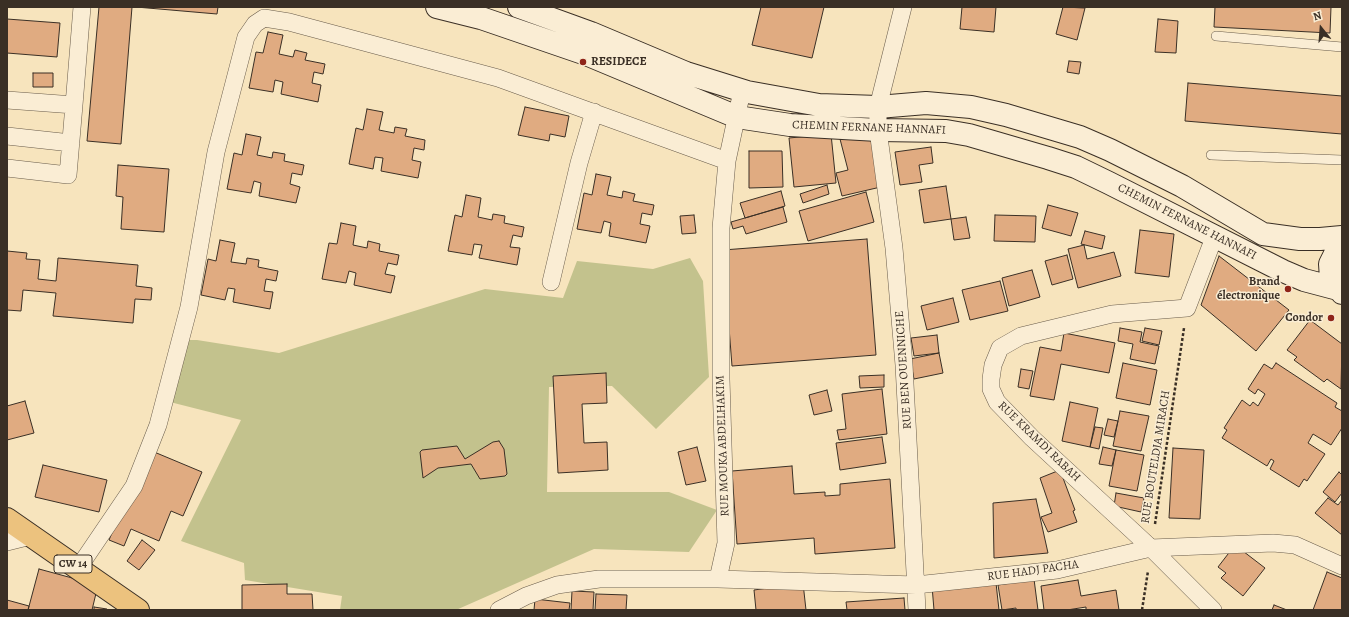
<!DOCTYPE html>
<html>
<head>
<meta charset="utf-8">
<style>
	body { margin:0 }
	#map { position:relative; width:1349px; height:617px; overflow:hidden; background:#f7e4bd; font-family:Alegreya,serif }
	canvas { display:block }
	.frame { position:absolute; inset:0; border:8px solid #3a2f25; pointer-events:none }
	.north { position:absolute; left:1301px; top:8px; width:40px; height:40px; -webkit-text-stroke:3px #faedd4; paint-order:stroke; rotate:343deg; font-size:11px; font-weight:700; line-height:16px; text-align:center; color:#3a2f25 }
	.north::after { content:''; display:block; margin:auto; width:14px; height:18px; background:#3a2f25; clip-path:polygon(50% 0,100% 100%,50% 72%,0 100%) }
</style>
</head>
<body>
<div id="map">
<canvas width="1349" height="617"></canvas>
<div class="frame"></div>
<div class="north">N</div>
</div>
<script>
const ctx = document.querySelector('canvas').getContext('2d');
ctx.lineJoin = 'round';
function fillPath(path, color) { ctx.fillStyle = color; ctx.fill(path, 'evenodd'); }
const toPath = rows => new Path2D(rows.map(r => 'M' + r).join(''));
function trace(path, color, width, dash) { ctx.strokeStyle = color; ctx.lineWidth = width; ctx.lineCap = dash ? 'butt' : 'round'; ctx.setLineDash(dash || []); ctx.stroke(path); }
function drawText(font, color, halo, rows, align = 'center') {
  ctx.font = font + ' Alegreya,serif'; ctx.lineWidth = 3; ctx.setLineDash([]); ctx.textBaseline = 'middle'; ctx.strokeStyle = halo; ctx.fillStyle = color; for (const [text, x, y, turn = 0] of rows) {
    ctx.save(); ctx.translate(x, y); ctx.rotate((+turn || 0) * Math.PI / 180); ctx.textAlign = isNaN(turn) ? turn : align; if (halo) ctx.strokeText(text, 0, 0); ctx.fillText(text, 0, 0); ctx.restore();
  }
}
fillPath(toPath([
	[690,258,703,281,709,377,656,429,612,386,549,387,547,492,669,492,717,510,689,552,594,549,456,610,340,610,342,596,245,580,244,563,181,541,241,420,166,401,181,340,197,340,279,353,485,289,563,298,577,261,653,269]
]), '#c3c28d');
const building = toPath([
	[99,7,132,7,121,144,87,141,99,7],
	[136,7,218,7,217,14,136,7],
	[761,7,824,7,812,58,752,45,761,7],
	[962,7,996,7,994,32,960,29,962,7],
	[1063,7,1085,8,1077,40,1056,34,1063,7],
	[1215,7,1331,7,1330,33,1214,27,1215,7],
	[7,19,60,23,57,57,7,53,7,19],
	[1158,19,1178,21,1176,53,1155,52,1158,19],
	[268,32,283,35,279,54,293,57,295,50,307,53,305,60,325,64,323,74,314,72,312,83,321,85,318,102,281,94,283,82,275,80,273,92,249,88,256,52,263,53,268,32],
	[1069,61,1081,62,1079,74,1067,72,1069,61],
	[33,73,53,73,53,87,33,87,33,73],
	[1188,83,1342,96,1342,134,1185,121,1188,83],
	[525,107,569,116,565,137,550,134,549,141,518,135,525,107],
	[367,109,383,112,379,130,394,133,395,127,407,129,405,136,425,140,424,150,414,148,412,160,421,162,418,178,381,171,383,158,375,157,373,169,349,164,356,128,363,130,367,109],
	[871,131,885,186,842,196,836,173,848,170,840,139,871,131],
	[246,134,261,137,257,155,272,158,273,152,285,154,284,161,304,165,302,175,292,173,290,184,300,187,296,203,259,196,261,183,254,181,251,193,227,189,234,153,242,155,246,134],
	[831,134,836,183,794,187,789,138,831,134],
	[931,147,933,163,919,165,922,182,900,185,895,152,931,147],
	[749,151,782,151,783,187,749,188,749,151],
	[118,165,169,169,164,232,121,229,123,197,116,196,118,165],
	[596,174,611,177,607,195,622,198,623,191,635,194,633,201,654,205,652,215,642,213,640,224,650,226,646,243,609,236,611,223,604,221,601,233,577,229,584,193,592,195,596,174],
	[827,185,829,194,803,203,800,194,827,185],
	[946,186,951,219,924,223,919,190,946,186],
	[781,191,785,206,745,218,740,203,781,191],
	[866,192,874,222,808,241,799,211,866,192],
	[466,195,481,198,478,217,492,220,493,214,505,216,504,223,524,227,522,237,513,235,510,247,520,248,517,265,479,258,482,245,474,244,472,255,448,251,455,215,462,217,466,195],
	[1048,205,1078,213,1071,236,1042,228,1048,205],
	[783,207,787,222,746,234,743,226,733,229,731,222,783,207],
	[694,215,696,233,682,234,680,216,694,215],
	[995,215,1036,216,1035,242,994,241,995,215],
	[966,217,970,238,954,240,951,219,966,217],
	[341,223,356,226,353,245,367,248,368,241,380,244,379,251,399,255,397,265,388,263,385,274,395,276,391,293,354,285,356,273,349,271,346,283,322,279,329,243,337,244,341,223],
	[1140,230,1174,234,1169,277,1135,273,1140,230],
	[1085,231,1105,236,1102,249,1081,244,1085,231],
	[867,239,876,355,732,366,723,250,867,239],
	[220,240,235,243,231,262,246,264,247,258,259,260,258,267,278,271,276,281,266,279,264,291,273,292,270,309,233,302,235,289,228,288,225,300,201,295,208,259,216,261,220,240],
	[1084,245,1087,259,1114,252,1121,276,1078,288,1068,249,1084,245],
	[7,251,27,253,26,259,40,260,38,279,56,281,58,258,138,265,136,286,152,288,151,300,135,299,133,323,53,316,56,293,23,290,21,311,7,310,7,251],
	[1067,255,1073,279,1052,285,1045,261,1067,255],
	[1219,256,1289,310,1256,351,1201,305,1219,256],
	[1032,270,1040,297,1009,306,1002,278,1032,270],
	[1000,281,1008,311,970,320,962,290,1000,281],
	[953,298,959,322,927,330,921,306,953,298],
	[1310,320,1342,344,1341,389,1327,379,1324,382,1294,360,1297,357,1287,350,1310,320],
	[1120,328,1142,332,1140,342,1159,346,1155,364,1130,359,1133,344,1118,341,1120,328],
	[1145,328,1162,331,1159,345,1142,341,1145,328],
	[1064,333,1115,343,1109,373,1061,364,1054,400,1030,396,1040,347,1061,351,1064,333],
	[937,335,939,353,914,356,911,338,937,335],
	[939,353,943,373,914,379,910,359,939,353],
	[1123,363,1157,370,1150,405,1116,398,1123,363],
	[1276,363,1337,403,1335,407,1342,411,1342,428,1331,445,1313,434,1308,443,1325,454,1307,481,1304,479,1299,487,1270,469,1274,461,1271,459,1267,466,1222,438,1227,430,1224,428,1242,400,1250,406,1253,402,1258,406,1265,394,1258,389,1255,394,1248,389,1264,364,1272,369,1276,363],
	[1021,369,1033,371,1029,389,1018,387,1021,369],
	[606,373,607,403,582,404,584,443,607,442,608,470,558,473,553,376,606,373],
	[884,375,884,387,860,388,859,376,884,375],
	[882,389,887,434,839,440,837,430,846,429,842,394,882,389],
	[827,390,832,411,814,415,809,395,827,390],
	[25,401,34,433,7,440,7,406,25,401],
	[1070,402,1098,408,1090,447,1062,441,1070,402],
	[1120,411,1149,416,1141,451,1113,446,1120,411],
	[1108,419,1118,421,1114,437,1104,435,1108,419],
	[1095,427,1103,428,1099,449,1090,447,1095,427],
	[882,437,886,463,840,470,836,443,882,437],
	[499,441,504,449,507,474,505,476,480,479,471,464,438,468,423,478,420,452,422,450,457,446,465,459,493,442,499,441],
	[697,447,706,481,686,485,678,452,697,447],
	[1103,447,1116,450,1112,466,1099,464,1103,447],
	[1173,448,1204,450,1200,519,1169,518,1173,448],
	[147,449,202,472,183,516,171,511,159,541,131,529,124,546,109,540,147,449],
	[1116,450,1144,455,1137,491,1109,486,1116,450],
	[43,465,107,480,99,512,35,497,43,465],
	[792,466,794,494,825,492,825,496,840,495,840,484,890,479,895,548,815,554,814,538,737,544,732,471,792,466],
	[1060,470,1075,510,1073,511,1077,522,1048,532,1041,517,1052,513,1040,478,1060,470],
	[1339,472,1342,475,1342,493,1335,502,1323,492,1339,472],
	[1116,493,1144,498,1141,512,1114,506,1116,493],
	[1328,498,1338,505,1342,500,1342,535,1315,513,1328,498],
	[1036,499,1048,553,994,558,993,503,1036,499],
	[142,540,155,550,139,570,127,561,142,540],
	[1235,545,1265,568,1243,596,1221,578,1226,573,1218,567,1235,545],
	[39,569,98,585,92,610,28,610,39,569],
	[1327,572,1342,578,1342,610,1313,610,1327,572],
	[1034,579,1038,610,1016,610,1016,608,1002,610,998,585,1034,579],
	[1078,580,1081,596,1116,590,1119,610,1086,610,1086,607,1067,610,1044,610,1041,586,1078,580],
	[803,583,806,610,756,610,754,590,803,583],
	[996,583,999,610,934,610,932,586,996,583],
	[287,584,287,594,312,594,313,610,242,610,242,585,287,584],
	[572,591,594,592,593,610,571,610,572,591],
	[596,594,627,595,626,610,595,610,596,594],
	[904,598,905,610,847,610,846,602,904,598],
	[535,599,570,603,569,610,534,610,535,599],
	[7,600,29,606,28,610,7,610,7,600],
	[1274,605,1287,610,1272,610,1274,605],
	[94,607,107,609,107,610,94,610,94,607]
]);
fillPath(building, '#e0ab81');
trace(building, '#3a2f25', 1);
const service = toPath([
	[1216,36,1342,47],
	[1211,155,1342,160]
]);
const minor = toPath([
	[903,7,878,107,878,130,894,248,904,365,917,610],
	[7,100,74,105,82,7],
	[7,136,71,143],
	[7,168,68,175,74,105],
	[551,282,579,163,594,112],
	[7,542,31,536],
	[79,567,134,486,158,425,189,307,216,152,246,37,255,24,264,18,289,22,498,78,727,161],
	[718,579,916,585,1057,570,1151,548,1273,543,1295,545,1342,566],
	[499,610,526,596,557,585,599,579,718,579,726,543,721,379,721,228,727,161,742,91],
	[1213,610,1151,548,1032,438,997,402,991,389,991,379,993,365,1000,348,1021,336,1112,314,1187,308,1215,235]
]);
const secondary = toPath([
	[437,7,481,18,586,54,737,117,790,125,878,130,946,131,969,135,1048,158,1076,167,1109,183,1283,271,1304,280,1338,289],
	[519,7,591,33,686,73,747,92,819,105,878,107,926,103,971,107,1006,115,1080,137,1110,150,1182,186,1263,234,1300,239,1320,239,1342,237],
	[1342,244,1338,248,1330,264,1331,278,1342,293]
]);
const primary = toPath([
	[7,519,138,610]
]);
trace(service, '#695c4b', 10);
trace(minor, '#695c4b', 18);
trace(secondary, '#3a2f25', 24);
trace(primary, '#3a2f25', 24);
trace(toPath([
	[1155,524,1184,328],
	[1142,610,1148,571]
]), '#3a2f25', 2.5, [3, 2]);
trace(service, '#faedd4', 9);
trace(minor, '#faedd4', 17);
trace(secondary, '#faedd4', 22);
trace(primary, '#ecc27e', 22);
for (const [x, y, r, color] of [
	[583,62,4,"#8f2418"],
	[1288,289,4,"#8f2418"],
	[1331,318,4,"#8f2418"]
]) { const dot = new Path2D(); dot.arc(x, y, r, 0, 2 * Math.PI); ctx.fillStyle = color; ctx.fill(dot); trace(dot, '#faedd4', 1.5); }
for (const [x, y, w] of [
	[73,564,38]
]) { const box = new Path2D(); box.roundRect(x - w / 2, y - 9, w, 18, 3); ctx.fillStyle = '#faedd4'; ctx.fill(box); trace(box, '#3a2f25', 1); }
drawText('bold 11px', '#3a2f25', null, [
	["CW 14",73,564]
]);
drawText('bold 12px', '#3a2f25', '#faedd4', [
	["RESIDECE",591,62,"left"],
	["Brand",1280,282],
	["électronique",1280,296],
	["Condor",1323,318]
], 'right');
drawText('12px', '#3a2f25', '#faedd4', [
	["CHEMIN FERNANE HANNAFI",869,128,2],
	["CHEMIN FERNANE HANNAFI",1187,222,27],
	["RUE BEN OUENNICHE",904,370,-94],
	["RUE KRAMDI RABAH",1039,442,44],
	["RUE MOUKA ABDELHAKIM",723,446,-92],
	["RUE BOUTELDJA MIRACH",1156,457,-81],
	["RUE HADJ PACHA",1033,571,-8]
]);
</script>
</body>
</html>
